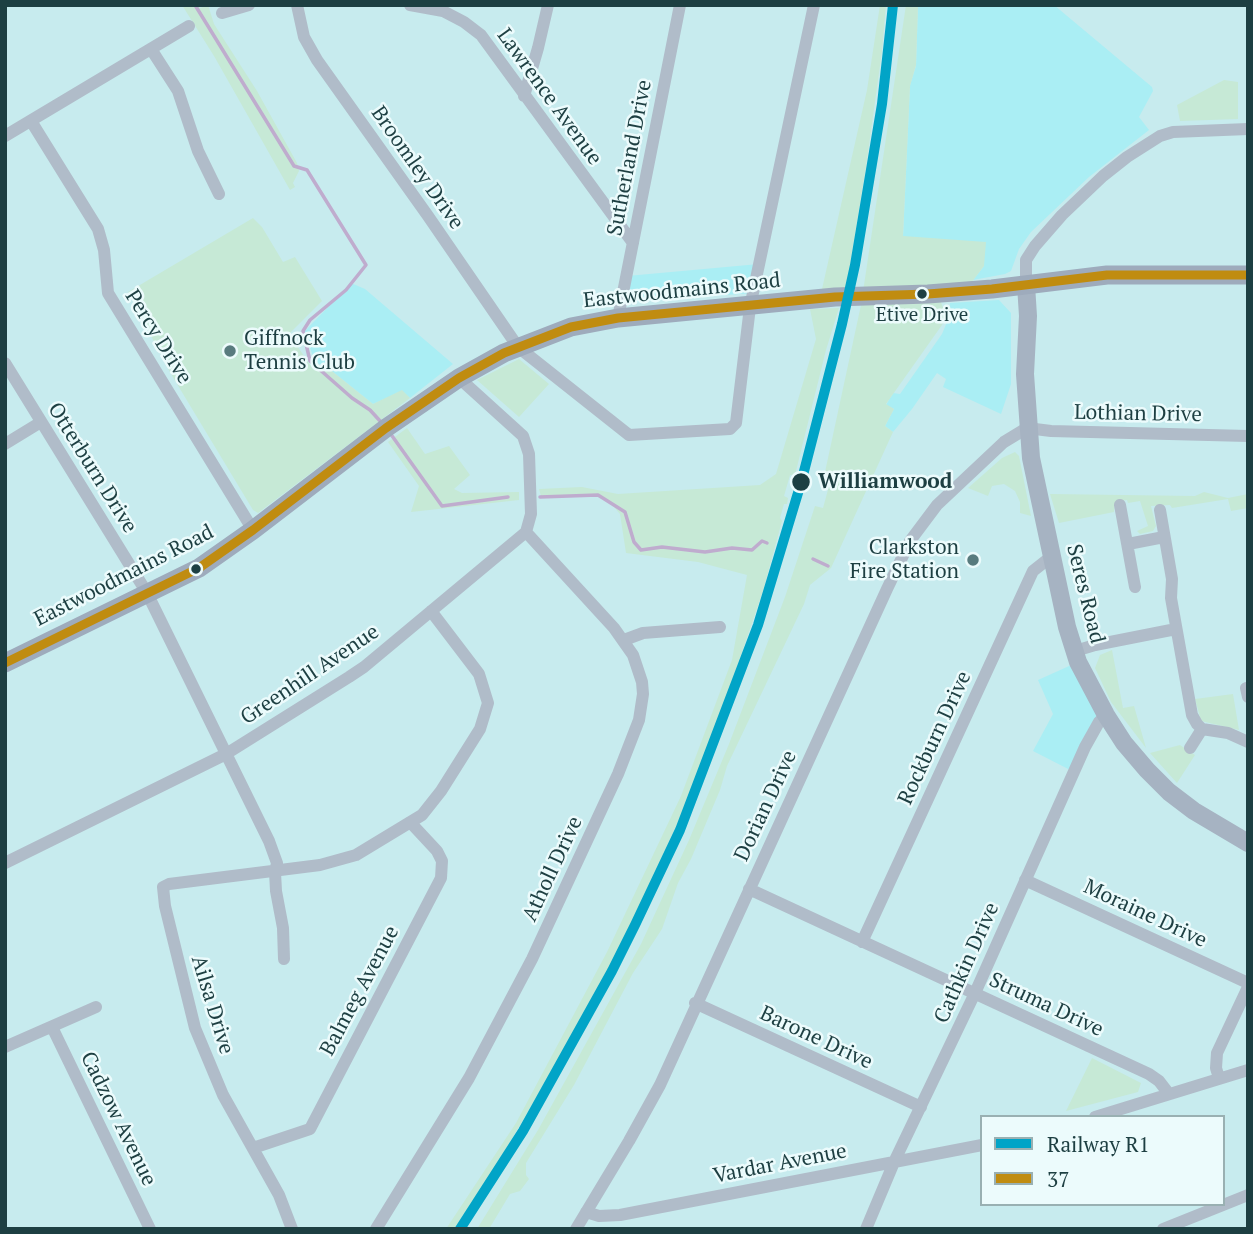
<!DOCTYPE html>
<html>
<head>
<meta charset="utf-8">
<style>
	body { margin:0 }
	#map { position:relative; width:1253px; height:1234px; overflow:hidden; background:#c7ebee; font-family:"PT Serif",serif }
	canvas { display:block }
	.frame { position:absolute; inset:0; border:7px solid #1d3f42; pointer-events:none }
	.legend { position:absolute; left:980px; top:1115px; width:245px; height:91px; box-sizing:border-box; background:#ecfbfc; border:2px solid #99b0b2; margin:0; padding:9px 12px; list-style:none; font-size:21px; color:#1d3f42 }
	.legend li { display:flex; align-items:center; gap:14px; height:35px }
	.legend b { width:35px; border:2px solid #99b0b2 }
</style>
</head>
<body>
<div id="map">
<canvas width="1253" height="1234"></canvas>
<div class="frame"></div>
<ul class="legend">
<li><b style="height:9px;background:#01a4c7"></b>Railway R1</li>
<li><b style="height:9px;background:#c08c10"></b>37</li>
</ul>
</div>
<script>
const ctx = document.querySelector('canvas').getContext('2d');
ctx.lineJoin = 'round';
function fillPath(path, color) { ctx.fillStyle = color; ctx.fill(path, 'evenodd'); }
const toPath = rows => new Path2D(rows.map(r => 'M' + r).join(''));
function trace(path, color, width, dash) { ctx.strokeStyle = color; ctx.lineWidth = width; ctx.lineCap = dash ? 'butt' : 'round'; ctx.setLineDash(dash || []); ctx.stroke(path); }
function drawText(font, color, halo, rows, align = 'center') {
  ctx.font = font + ' "PT Serif",serif'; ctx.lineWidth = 5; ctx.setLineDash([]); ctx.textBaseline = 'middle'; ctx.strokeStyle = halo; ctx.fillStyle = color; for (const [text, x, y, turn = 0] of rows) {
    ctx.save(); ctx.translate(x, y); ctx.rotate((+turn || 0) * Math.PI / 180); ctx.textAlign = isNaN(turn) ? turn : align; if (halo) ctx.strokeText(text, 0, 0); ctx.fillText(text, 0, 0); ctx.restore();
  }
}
fillPath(toPath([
	[918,5,1054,5,1152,87,1153,91,1139,117,1149,130,1089,177,1031,232,1019,249,1011,271,1005,274,973,280,984,266,903,237,910,85,916,66],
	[759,264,753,293,621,303,627,276],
	[351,283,365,289,453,364,410,398,402,391,373,404,323,364,319,364,313,356,304,332],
	[999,300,1011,313,1011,384,1001,414,943,387,946,379,937,373,912,409,893,432,885,426,894,409,886,405,893,393,900,394,942,334,950,315,950,303],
	[1078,662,1106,715,1074,772,1033,751,1053,714,1038,680]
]), '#aaeef4');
fillPath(toPath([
	[182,5,197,5,200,8,208,5,214,24,257,91,297,163,299,171,293,183,295,187,290,190,214,56],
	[880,5,886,5,882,51,866,167,846,289,822,289,867,90],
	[906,5,918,5,916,65,910,86,903,236,986,242,984,266,965,291,938,294,946,316,942,325,886,404,894,409,885,426,893,432,831,568,810,585,804,604,727,766,720,790,691,859,678,883,662,929,633,973,574,1085,526,1163,526,1175,529,1179,520,1191,510,1194,489,1229,477,1229,538,1130,641,944,689,840,729,744,785,597,815,506,823,508,832,475,825,472,861,305],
	[1224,80,1238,82,1238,119,1180,121,1177,105],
	[253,218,262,227,283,262,295,257,322,301,289,334,313,369,323,364,373,404,402,390,410,398,258,513,253,510,171,374,128,292],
	[839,308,826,350,795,475,790,475,784,496,788,498,787,504,784,504,780,518,782,521,763,591,702,769,641,903,591,1005,491,1174,454,1229,446,1229,516,1123,607,952,681,796,732,660,747,575,698,562,626,553,620,514,608,500,596,494,541,496,539,489,582,487,618,494,760,485,776,474,816,339,810,309],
	[519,359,549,384,519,417,477,380],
	[407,428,425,454,449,446,470,475,454,489,462,493,519,492,519,500,411,512,419,486,388,442],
	[1015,452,1019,456,1031,516,1020,513,1020,502,1015,491,1004,484,992,486,988,496,968,488,1002,458],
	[1204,492,1228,498,1248,494,1248,508,1231,511,1228,499,1172,508,1170,505,1151,506,1156,526,1153,531,1140,534,1137,531,1148,526,1140,501,1128,503,1127,500,1115,502,1114,512,1059,523,1050,494,1195,496],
	[1112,650,1123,708,1134,706,1146,748,1111,702,1095,668,1100,655],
	[1233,694,1239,730,1201,721,1195,699],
	[1180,745,1195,755,1177,783,1150,753],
	[1092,1058,1141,1083,1138,1092,1066,1111]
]), '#c6e9d6');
trace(toPath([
	[195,5,294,166,307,170,366,265,346,290,310,320,303,331,310,361,352,398,370,410,381,422],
	[390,433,442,506,508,497],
	[540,497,598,495,625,512,634,542,641,550,662,547,705,552,732,548,752,550,762,541,767,543],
	[813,559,828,566]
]), '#bfacce', 3.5);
trace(toPath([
	[297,5,304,37,317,60,428,216,518,347,629,435,730,429,736,423,750,307,814,5],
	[410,5,443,11,464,22,481,35,633,243],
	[222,13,249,5],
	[151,49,178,91,198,151,219,194],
	[524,96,538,48,548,5],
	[31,121,98,229,104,250,108,293,253,530],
	[5,136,189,26],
	[1026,285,1026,260,1035,246,1062,215,1103,176,1127,157,1160,136,1173,132,1248,129],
	[618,318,680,5],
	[5,363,147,593,269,841,277,863,275,872,276,891,283,928,284,959],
	[5,444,41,422],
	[1120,505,1135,587],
	[1160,510,1172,579,1171,598,1192,715,1197,724,1202,729,1228,733,1248,742],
	[1128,544,1164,537],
	[624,640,643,633,720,627],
	[1075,651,1095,645,1176,629],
	[1246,688,1248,697],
	[1190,748,1202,729],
	[5,863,226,754,349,677,364,667,526,532,531,514,529,454,523,436,459,378],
	[1025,880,1248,983],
	[749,889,1149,1074,1159,1081,1169,1094],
	[862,942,1021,597,1033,571,1052,556],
	[695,1003,921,1107],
	[52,1027,150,1229],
	[5,1047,96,1007],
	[1219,1078,1216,1068,1217,1053,1248,987],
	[1095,1117,1248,1070],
	[253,1148,310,1129,441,878,442,861,437,851,410,822],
	[586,1212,599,1216,620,1215,982,1145],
	[292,1229,279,1195,223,1095,195,1028,165,906,163,887,169,884,320,865,356,855,422,815,441,791,480,729,488,703,479,674,431,611],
	[376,1229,469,1078,532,959,618,774,639,720,643,694,642,682,633,655,614,628,526,532],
	[576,1229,629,1141,660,1085,887,589,910,541,937,505,1004,442,1027,428,1051,431,1248,436],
	[866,1229,895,1160,975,993,1085,747,1099,722,1106,715],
	[1163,1229,1248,1195]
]), '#b0bcc9', 12);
trace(toPath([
	[1026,285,1028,316,1025,374,1031,458,1067,627,1078,662,1106,715,1124,743,1147,770,1169,792,1194,811,1248,843]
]), '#a6b3c2', 18);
trace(toPath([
	[5,663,199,568,253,530,386,428,459,378,504,353,571,327,618,318,835,297,928,294,992,289,1107,275,1248,275]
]), '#9eabbc', 19);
trace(toPath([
	[5,663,199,568,253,530,386,428,459,378,504,353,571,327,618,318,835,297,928,294,992,289,1107,275,1248,275]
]), '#c08c10', 9);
trace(toPath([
	[460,1229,523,1131,612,971,635,925,680,830,758,625,801,483,842,324,855,265,882,104,893,5]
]), '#01a4c7', 10);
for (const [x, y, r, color] of [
	[922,294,6,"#1d3f42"],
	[230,351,7,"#587b7e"],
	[801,482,10,"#1d3f42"],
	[973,560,7,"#587b7e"],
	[196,569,6,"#1d3f42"]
]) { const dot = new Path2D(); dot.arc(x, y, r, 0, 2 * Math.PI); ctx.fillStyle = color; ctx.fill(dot); trace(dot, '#ecfbfc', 2.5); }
drawText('19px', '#1d3f42', '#ecfbfc', [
	["Etive Drive",922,316]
]);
drawText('21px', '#1d3f42', '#ecfbfc', [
	["Lawrence Avenue",549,97,54],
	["Sutherland Drive",630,158,-79],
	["Broomley Drive",417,168,55],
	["Eastwoodmains Road",682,291,-6],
	["Percy Drive",158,337,58],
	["Lothian Drive",1138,414,1],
	["Otterburn Drive",92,468,58],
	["Eastwoodmains Road",124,576,-27],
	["Seres Road",1085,594,76],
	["Greenhill Avenue",310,675,-34],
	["Rockburn Drive",935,738,-65],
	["Dorian Drive",766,806,-65],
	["Atholl Drive",553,869,-65],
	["Moraine Drive",1145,914,25],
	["Cathkin Drive",967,963,-66],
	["Balmeg Avenue",360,991,-62],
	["Ailsa Drive",212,1005,73],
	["Struma Drive",1046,1005,25],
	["Barone Drive",816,1038,25],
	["Cadzow Avenue",118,1119,64],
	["Vardar Avenue",780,1164,-11]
]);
drawText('21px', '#1d3f42', '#ecfbfc', [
	["Giffnock",244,339],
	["Tennis Club",244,363],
	["Clarkston",959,548,"right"],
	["Fire Station",959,572,"right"]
], 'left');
drawText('bold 21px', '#1d3f42', '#ecfbfc', [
	["Williamwood",818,482]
], 'left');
</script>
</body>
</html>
